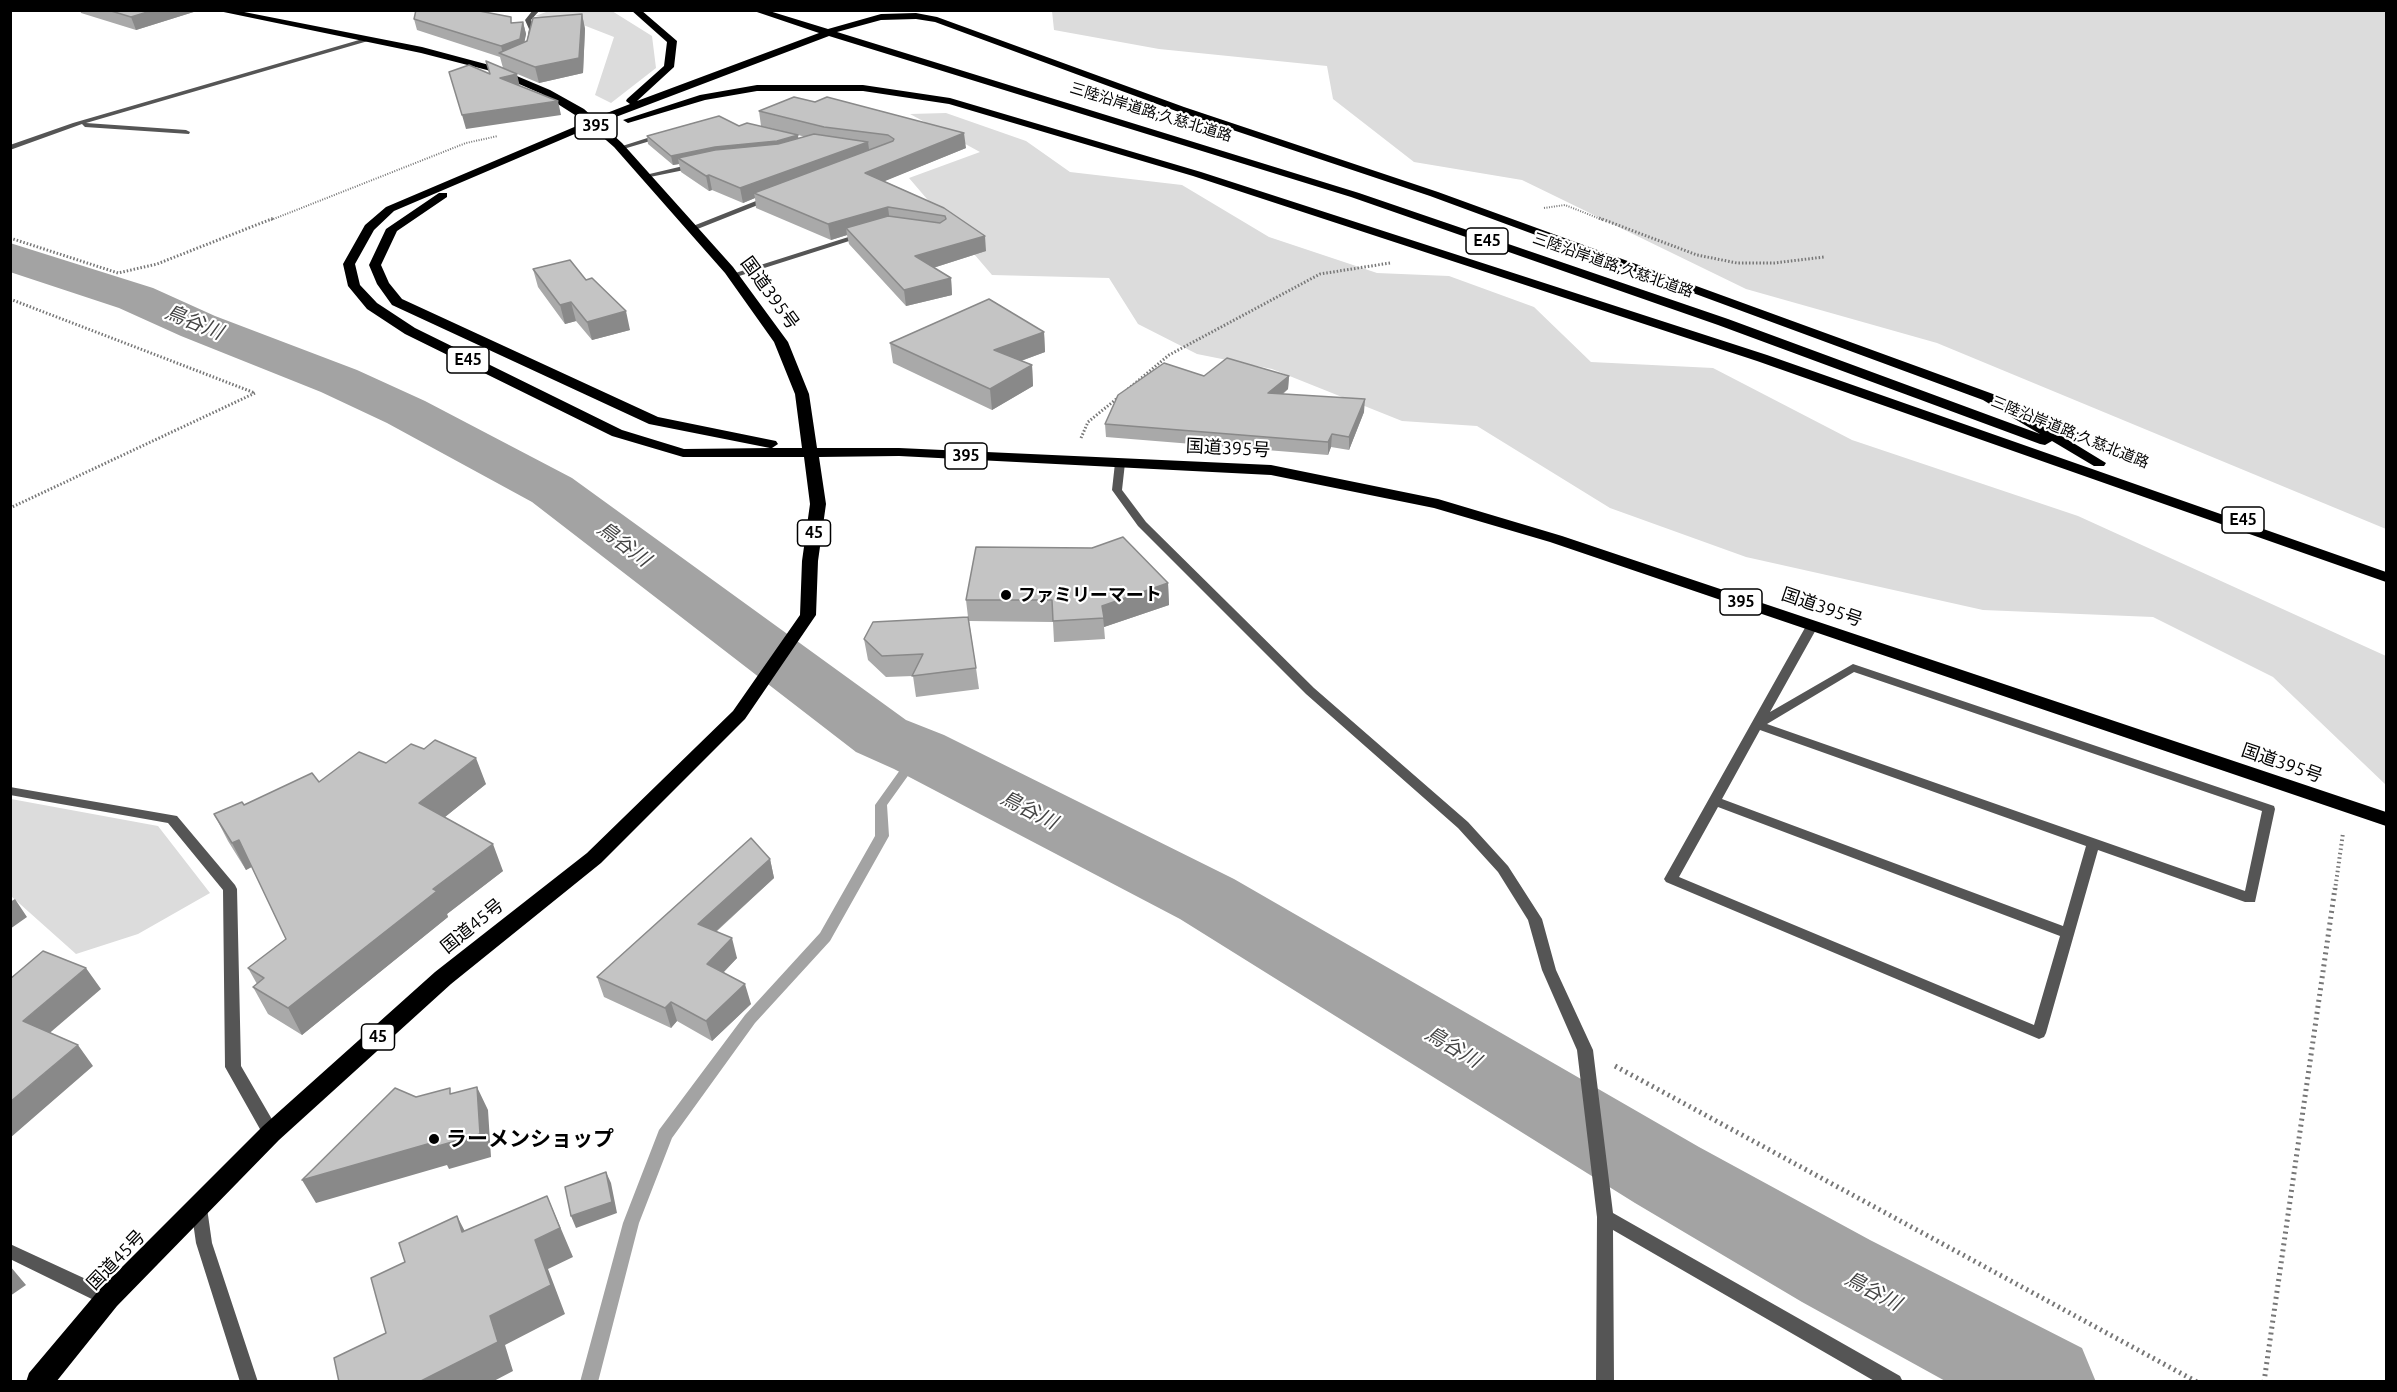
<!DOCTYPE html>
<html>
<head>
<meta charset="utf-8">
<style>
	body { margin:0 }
	#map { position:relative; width:2397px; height:1392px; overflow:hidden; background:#fff; font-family:Ubuntu,sans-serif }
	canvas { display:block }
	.frame { position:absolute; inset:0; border:12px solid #000; pointer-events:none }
</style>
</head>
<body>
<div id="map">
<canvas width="2397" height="1392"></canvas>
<div class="frame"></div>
</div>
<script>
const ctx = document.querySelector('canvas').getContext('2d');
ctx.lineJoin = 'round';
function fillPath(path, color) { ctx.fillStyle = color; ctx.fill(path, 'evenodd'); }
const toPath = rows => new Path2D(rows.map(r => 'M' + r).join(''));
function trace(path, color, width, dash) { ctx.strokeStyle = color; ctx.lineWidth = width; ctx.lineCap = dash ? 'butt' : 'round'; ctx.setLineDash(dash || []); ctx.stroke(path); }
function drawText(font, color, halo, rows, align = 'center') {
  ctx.font = font + ' Ubuntu,"Noto Sans JP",sans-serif'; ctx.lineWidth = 4.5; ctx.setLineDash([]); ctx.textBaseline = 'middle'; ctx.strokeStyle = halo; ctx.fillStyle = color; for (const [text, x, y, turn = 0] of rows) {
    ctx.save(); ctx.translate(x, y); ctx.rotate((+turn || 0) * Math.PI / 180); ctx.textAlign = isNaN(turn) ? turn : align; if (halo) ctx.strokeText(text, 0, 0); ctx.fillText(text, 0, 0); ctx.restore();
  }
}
fillPath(toPath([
	[549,11,612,11,652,36,656,68,611,103,595,95,614,37,573,21,535,16],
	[1052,11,2386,11,2386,529,1937,343,1746,289,1522,180,1414,162,1333,99,1327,66,1159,49,1054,30],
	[946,113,1026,141,1070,172,1182,185,1269,237,1377,273,1449,276,1534,307,1591,362,1713,368,1852,440,2078,516,2386,656,2386,785,2273,677,2153,617,1983,610,1746,557,1610,508,1477,426,1402,421,1272,369,1197,354,1138,324,1109,278,992,275,909,178,980,152,910,114],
	[11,799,158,826,210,893,138,934,76,954,11,896]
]), '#dcdcdc');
fillPath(toPath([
	[919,748,925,752,887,805,889,836,830,941,755,1023,672,1138,639,1223,598,1382,580,1382,623,1223,659,1130,745,1015,820,933,875,836,875,805,915,749,919,748]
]), '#a3a3a3');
fillPath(toPath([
	[10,243,153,288,215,316,357,370,425,401,572,478,906,720,944,735,1234,879,1699,1147,1870,1240,2082,1348,2096,1382,1947,1382,1802,1302,1635,1203,1180,919,894,769,856,752,532,502,387,423,321,392,181,336,119,308,10,272,10,243]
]), '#a3a3a3');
trace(toPath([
	[1544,208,1565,205,1603,220],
	[271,220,466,143,498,136]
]), '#777', 2, [1, 1.5]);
trace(toPath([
	[1599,218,1697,255,1737,263,1774,263,1824,257],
	[10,238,118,273,157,264,274,218],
	[10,299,255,393,10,508],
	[1128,389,1169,355,1320,274,1390,263],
	[1081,438,1088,422,1120,396]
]), '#777', 3, [1.5, 2]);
trace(toPath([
	[10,508,13,507],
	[2335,890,2343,833]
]), '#777', 4, [1.5, 3]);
trace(toPath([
	[1615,1066,2197,1382],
	[2264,1382,2335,888]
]), '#777', 5, [2, 4]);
fillPath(toPath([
	[1812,623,1818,626,1770,712,1853,664,2274,806,2275,809,2255,902,2245,902,2098,850,2046,1033,2044,1037,2039,1039,1666,882,1664,879,1806,626,1812,623],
	[1854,672,2262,811,2245,891,1767,724,1854,672],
	[1760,730,2086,846,2063,926,1722,799,1760,730],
	[1718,807,2060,936,2034,1025,1679,877,1718,807]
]), '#555');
fillPath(toPath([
	[533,10,540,10,531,20,535,29,533,42,530,44,527,42,529,29,525,20,533,10],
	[366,38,369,40,368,41,86,123,186,130,190,132,189,134,85,127,82,124,10,150,10,145,73,123,366,38],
	[660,134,667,136,620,150,616,148,660,134],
	[696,163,699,163,699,167,645,178,641,176,696,163],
	[766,197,773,199,695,230,688,228,766,197],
	[861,233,868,235,736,277,729,275,861,233],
	[1120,460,1125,463,1122,490,1146,522,1314,688,1468,822,1508,866,1542,919,1556,970,1593,1050,1613,1213,1900,1376,1903,1382,1876,1382,1613,1230,1614,1382,1596,1382,1597,1217,1577,1050,1542,970,1528,920,1498,872,1458,828,1306,694,1138,526,1112,490,1115,463,1120,460],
	[10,787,177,816,235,885,237,889,241,1066,277,1128,279,1133,277,1138,271,1140,265,1138,225,1067,223,890,168,823,10,795,10,787],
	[199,1201,205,1203,207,1208,212,1243,258,1382,240,1382,196,1243,191,1208,193,1203,199,1201],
	[10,1244,114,1292,117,1298,114,1304,108,1306,102,1304,10,1259,10,1244]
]), '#555');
fillPath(toPath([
	[214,10,234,10,422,47,493,66,550,90,584,109,594,118,630,104,626,101,627,99,664,66,667,42,631,10,641,10,677,41,674,67,637,101,819,33,751,10,766,10,828,29,881,14,916,13,937,17,1184,107,1438,192,1993,394,2106,463,2104,466,2094,466,2052,441,2045,445,2040,444,1718,325,1351,197,829,36,600,123,622,143,733,267,788,342,809,394,817,448,899,448,1271,465,1438,499,1562,536,2386,812,2386,826,1550,542,1434,508,1271,475,899,456,819,457,826,504,818,561,816,615,745,719,601,863,451,984,279,1140,117,1306,56,1382,26,1382,29,1373,99,1290,263,1126,435,972,587,853,733,711,800,615,802,561,810,504,804,457,683,457,612,436,405,334,367,309,348,286,343,264,365,225,386,207,586,122,542,94,487,70,421,53,214,10],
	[916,19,935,22,1176,111,1430,196,1983,400,2040,434,1728,319,1359,193,837,32,881,20,916,19],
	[591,127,614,147,725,273,774,342,795,394,802,448,772,448,778,444,776,441,658,417,402,299,389,283,381,265,397,231,447,197,447,193,439,193,386,229,369,265,377,284,392,305,649,424,770,448,684,449,622,430,415,328,377,303,360,285,355,264,374,230,394,211,591,127],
	[757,85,863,85,950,98,1201,172,1767,355,2386,572,2386,582,1757,361,1193,176,949,104,863,91,757,91,705,100,628,123,623,120,700,95,757,85]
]), '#000');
fillPath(toPath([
	[80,10,200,10,136,30,81,13],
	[582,14,585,29,583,73,539,83,503,68,500,57,417,30,414,19,513,23,523,22,526,34,524,42],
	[759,111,966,148,884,181,944,208,986,251,933,268,951,278,952,295,906,306,849,244,847,235,831,240,756,208,755,198,743,203,712,190,709,191,681,172,679,164,673,165,648,144,647,136,739,126,798,135,798,139,806,137,761,126],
	[533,269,586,280,630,330,592,340,576,321,565,324,538,287],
	[1044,332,1045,352,1021,361,1032,365,1033,386,992,410,893,363,890,343],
	[1204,376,1289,376,1288,389,1283,394,1364,412,1349,450,1331,447,1328,455,1106,437,1105,424],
	[1168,583,1169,605,1104,627,1105,639,1054,642,1053,622,969,621,976,668,979,689,916,697,913,676,886,677,868,660,864,639,968,617,966,600],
	[386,763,486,784,445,817,503,871,447,914,448,917,302,1035,268,1014,253,987,257,984,248,968,286,939,252,867,246,870,228,841,214,814,319,782],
	[770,859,774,878,716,932,737,958,724,972,751,1004,712,1041,677,1021,671,1028,604,997,597,977]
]), '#a9a9a9');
fillPath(toPath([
	[154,10,200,10,136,30,131,17],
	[582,14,585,29,583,73,539,83,535,67],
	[523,22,526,34,523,50,503,54,501,46],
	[517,74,520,87,500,78],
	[558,101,561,115,466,129,462,115],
	[964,133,966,148,868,188,865,173],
	[798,135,799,144,678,158,679,164,673,165,671,156,715,147],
	[868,142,870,156,754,193,755,198,743,203,740,188],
	[709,175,712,190,709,191,706,176],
	[888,207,890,223,846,228,847,235,831,240,828,224],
	[985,236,986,251,917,273,915,256],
	[951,278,952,295,906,306,904,290],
	[571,302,576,321,565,324,560,305],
	[626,311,630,330,592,340,587,322],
	[1044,332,1045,352,996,370,994,350],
	[1032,365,1033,386,992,410,990,389],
	[1289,376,1288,389,1267,406,1268,393],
	[1365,399,1364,412,1349,450,1349,437],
	[1332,434,1331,447,1328,455,1328,442],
	[1168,583,1169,605,1104,627,1102,606],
	[476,758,486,784,430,829,419,803],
	[239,840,253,866,246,870,232,843],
	[493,844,503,871,447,914,448,917,302,1035,288,1008,433,889],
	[770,859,774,878,703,943,698,924],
	[15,899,27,917,10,929,10,902],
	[732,938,737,958,713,983,707,964],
	[86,968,101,989,38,1043,23,1021],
	[745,984,751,1004,712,1041,706,1021],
	[671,1002,677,1021,671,1028,665,1008],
	[78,1045,93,1066,10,1138,10,1102],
	[477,1087,488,1110,491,1157,449,1169,447,1165,316,1203,302,1180],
	[606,1172,611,1183,617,1213,576,1228,571,1216],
	[547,1196,573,1257,548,1269,565,1314,505,1345,513,1371,492,1382,419,1382,490,1316,535,1240],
	[457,1216,472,1245,462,1232],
	[10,1266,26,1285,10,1296]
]), '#898989');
const building = toPath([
	[108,10,154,10,131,17,108,10],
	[416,10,474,10,511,17,511,23,523,22,520,39,501,46,414,19,416,10],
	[582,14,579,58,535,67,499,53,527,41,533,18,582,14],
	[486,61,517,74,500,78,558,101,462,115,449,72,469,65,490,74,486,61],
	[794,97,815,102,827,97,964,133,865,173,944,208,985,236,915,256,951,278,904,290,846,228,888,216,940,223,946,219,945,216,888,207,828,224,754,193,893,141,894,139,888,135,824,127,759,111,794,97],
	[719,116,739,126,747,123,798,135,777,141,715,147,671,156,647,136,719,116],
	[814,134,868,142,740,188,709,175,706,176,678,158,715,150,778,144,814,134],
	[570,260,586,280,592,278,626,311,587,322,571,302,560,305,533,269,570,260],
	[989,299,1044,332,994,350,1032,365,990,389,890,343,989,299],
	[1227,358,1289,376,1268,393,1365,399,1349,437,1332,434,1328,442,1105,424,1118,395,1164,363,1204,376,1227,358],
	[1123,537,1168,583,1102,606,1104,618,1053,621,1052,600,966,600,976,547,1092,548,1123,537],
	[968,617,976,668,912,676,923,654,882,656,864,639,873,622,968,617],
	[435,740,476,758,419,803,493,844,433,889,437,891,288,1008,253,987,264,978,248,968,286,939,239,840,232,843,214,814,242,802,244,805,312,773,319,782,359,752,386,763,411,744,424,749,435,740],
	[751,838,770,859,698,924,732,938,707,964,745,984,706,1021,671,1002,665,1008,597,977,751,838],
	[43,951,86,968,23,1021,78,1045,10,1102,10,979,43,951],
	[477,1087,480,1134,438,1146,438,1141,302,1180,395,1088,416,1097,450,1088,450,1094,477,1087],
	[606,1172,612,1202,571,1216,565,1187,606,1172],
	[547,1196,560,1228,535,1240,551,1285,490,1316,498,1342,419,1382,339,1382,334,1358,386,1333,371,1278,405,1262,399,1243,457,1216,462,1232,547,1196]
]);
fillPath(building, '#c4c4c4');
trace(building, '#898989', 1.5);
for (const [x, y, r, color] of [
	[1006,595,6,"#000"],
	[434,1139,6,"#000"]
]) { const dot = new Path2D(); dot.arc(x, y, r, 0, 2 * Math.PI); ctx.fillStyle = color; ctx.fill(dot); trace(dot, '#fff', 2); }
drawText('15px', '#000', '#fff', [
	["三陸沿岸道路;久慈北道路",1151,112,17],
	["三陸沿岸道路;久慈北道路",1613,265,19],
	["三陸沿岸道路;久慈北道路",2070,432,22]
]);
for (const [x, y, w] of [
	[596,126,42],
	[1487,241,42],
	[468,360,42],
	[966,456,42],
	[2243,520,42],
	[814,533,33],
	[1741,602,42],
	[378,1037,33]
]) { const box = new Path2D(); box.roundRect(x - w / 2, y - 13, w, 26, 4.5); ctx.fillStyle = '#fff'; ctx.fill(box); trace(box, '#000', 1.5); }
drawText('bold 16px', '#000', null, [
	["395",596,126],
	["E45",1487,241],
	["E45",468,360],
	["395",966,456],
	["E45",2243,520],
	["45",814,533],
	["395",1741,602],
	["45",378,1037]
]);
drawText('18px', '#000', '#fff', [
	["国道395号",770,293,54],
	["国道395号",1228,448,3],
	["国道395号",1822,607,19],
	["国道395号",2282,763,19],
	["国道45号",472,926,-39],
	["国道45号",116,1260,-46]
]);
drawText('bold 18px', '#000', '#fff', [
	["ファミリーマート",1018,595]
], 'left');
drawText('italic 20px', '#444', '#fff', [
	["鳥谷川",194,322,22],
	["鳥谷川",624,544,37],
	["鳥谷川",1029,810,27],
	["鳥谷川",1453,1047,31],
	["鳥谷川",1873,1291,28]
]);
drawText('bold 21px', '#000', '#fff', [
	["ラーメンショップ",446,1139]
], 'left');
</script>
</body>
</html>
